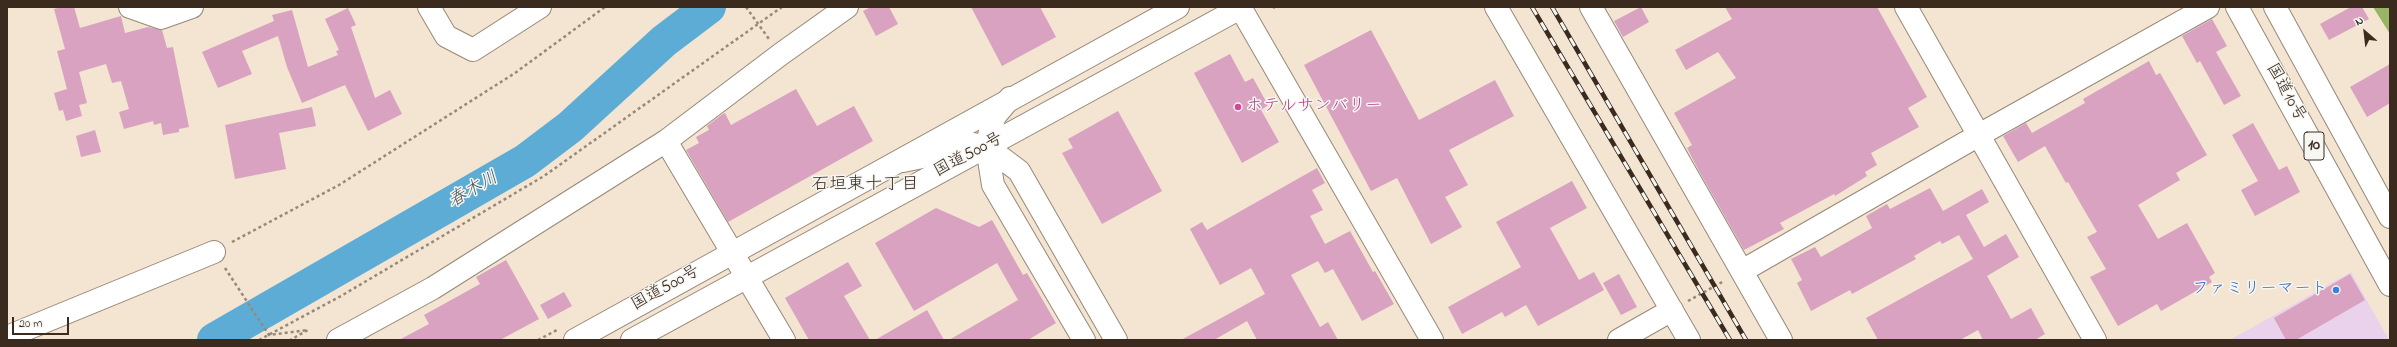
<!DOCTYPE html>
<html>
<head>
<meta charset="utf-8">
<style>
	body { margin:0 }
	#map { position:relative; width:2397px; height:347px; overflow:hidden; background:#f3e5d1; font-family:"Indie Flower",sans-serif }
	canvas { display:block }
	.frame { position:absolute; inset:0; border:8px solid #3b2a1e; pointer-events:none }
	.north { position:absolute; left:2345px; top:12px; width:40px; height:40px; -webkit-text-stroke:3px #f6f6f2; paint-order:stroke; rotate:332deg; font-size:11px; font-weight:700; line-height:16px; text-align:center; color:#3b2a1e }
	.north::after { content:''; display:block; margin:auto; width:14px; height:18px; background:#3b2a1e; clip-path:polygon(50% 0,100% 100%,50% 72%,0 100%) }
	.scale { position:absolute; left:12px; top:317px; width:57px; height:18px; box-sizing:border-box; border:2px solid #3b2a1e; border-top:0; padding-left:5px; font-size:12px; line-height:14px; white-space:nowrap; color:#3b2a1e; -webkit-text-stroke:3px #f6f6f2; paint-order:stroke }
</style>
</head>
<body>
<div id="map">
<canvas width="2397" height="347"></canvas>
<div class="frame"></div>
<div class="north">N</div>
<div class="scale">20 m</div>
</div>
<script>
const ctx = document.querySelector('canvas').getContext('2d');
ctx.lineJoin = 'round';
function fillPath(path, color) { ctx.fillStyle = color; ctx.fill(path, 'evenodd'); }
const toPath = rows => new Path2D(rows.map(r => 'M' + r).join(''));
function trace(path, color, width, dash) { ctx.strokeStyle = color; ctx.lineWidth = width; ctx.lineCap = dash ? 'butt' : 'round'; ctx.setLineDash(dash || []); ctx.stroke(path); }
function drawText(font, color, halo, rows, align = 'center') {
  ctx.font = font + ' "Indie Flower","Klee One",sans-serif'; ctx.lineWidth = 3; ctx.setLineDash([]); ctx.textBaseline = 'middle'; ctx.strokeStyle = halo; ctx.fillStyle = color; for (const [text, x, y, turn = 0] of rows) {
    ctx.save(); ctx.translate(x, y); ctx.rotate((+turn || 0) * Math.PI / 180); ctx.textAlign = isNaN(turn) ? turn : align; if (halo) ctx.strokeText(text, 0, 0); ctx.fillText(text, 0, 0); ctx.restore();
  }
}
fillPath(toPath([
	[2351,272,2389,340,2230,340]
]), '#ead1ec');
fillPath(toPath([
	[2373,7,2390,7,2390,34]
]), '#98b466');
trace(toPath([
	[214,340,525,161,570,127,664,41,709,7]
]), '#5cacd6', 34);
fillPath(toPath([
	[62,7,74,7,80,28,121,16,125,33,148,27,162,30,167,48,173,47,189,127,179,129,179,132,163,135,161,123,154,125,153,121,124,129,119,112,129,109,121,81,112,83,106,64,79,72,87,103,79,105,82,116,66,121,63,110,59,111,54,93,67,89,57,51,65,49,54,9],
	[871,7,889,7,898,24,876,36,863,11],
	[971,7,1040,7,1056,37,1002,66],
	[1641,7,1649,22,1623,37,1614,21],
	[1725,7,1877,7,1927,97,1908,108,1919,127,1871,153,1877,165,1865,172,1867,176,1835,196,1834,194,1780,223,1784,229,1744,250,1699,171,1687,148,1692,145,1674,113,1736,78,1718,52,1686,70,1675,50,1732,19],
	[2351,7,2362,7,2369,19,2329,40,2320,24],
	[348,8,356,25,351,27,375,98,390,90,402,114,368,131,345,85,302,103,287,67,278,36,242,51,252,74,218,88,202,52,274,21,272,15,292,10,308,67,338,55,336,51,339,50,325,19],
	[2212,19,2227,46,2216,52,2241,96,2224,105,2200,61,2197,63,2182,36],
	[1371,30,1419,120,1495,80,1514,116,1449,150,1468,185,1445,197,1462,227,1431,244,1397,178,1371,191,1304,65],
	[1230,54,1245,82,1253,78,1268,105,1261,110,1279,142,1242,163,1194,73],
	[2149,61,2156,75,2160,73,2207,155,2176,173,2180,180,2138,205,2158,239,2187,223,2215,273,2209,277,2212,282,2161,311,2157,304,2118,326,2090,277,2106,269,2087,237,2097,232,2068,182,2066,183,2045,146,2018,162,2003,136,2026,123,2032,133,2085,103,2083,99],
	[2390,64,2390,103,2367,117,2350,87],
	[796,89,817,126,854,106,873,141,728,222,686,150,699,143,696,137,709,130,707,126,720,116,725,113,731,125],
	[312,107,316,126,279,133,286,169,235,179,225,125],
	[1118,111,1162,191,1102,224,1062,153,1073,148,1068,139],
	[2253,123,2279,170,2287,166,2300,192,2255,216,2241,190,2258,181,2232,135],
	[95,130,101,152,81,157,76,136],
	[1317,168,1325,183,1312,190,1323,210,1310,216,1325,244,1350,231,1373,272,1375,271,1394,304,1362,321,1333,269,1325,273,1318,261,1291,275,1320,327,1328,322,1338,340,1257,340,1247,321,1214,340,1181,340,1265,294,1251,268,1220,285,1190,229,1202,222,1207,230],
	[1572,181,1587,208,1550,228,1579,280,1594,272,1604,290,1538,326,1526,305,1505,317,1502,312,1462,334,1448,307,1521,267,1496,222],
	[1930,188,1943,211,1982,189,1989,202,1966,215,1984,247,2006,234,2019,257,1987,276,2011,319,2031,308,2045,334,2035,340,1983,340,1978,330,1960,340,1878,340,1866,318,1973,259,1959,235,1942,244,1940,241,1914,256,1916,259,1852,294,1850,290,1811,311,1797,283,1802,280,1791,259,1815,247,1821,257,1872,228,1866,216,1887,204,1890,209],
	[936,208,979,227,992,220,1023,275,1027,273,1056,323,1028,340,949,340,1018,300,997,263,914,311,875,243],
	[506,260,539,319,500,340,399,340,429,324,424,315,480,284,476,277],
	[848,262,862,286,844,296,870,340,809,340,785,298],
	[1619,274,1637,307,1621,315,1603,283],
	[2350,274,2365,300,2296,340,2286,340,2274,318],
	[564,292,572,306,548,319,540,305],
	[927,310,944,340,875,340]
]), '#d8a2c0');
const minor = toPath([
	[130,7,161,18,192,7],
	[429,7,446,36,473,50,540,7],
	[1240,7,1432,340],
	[1496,7,1689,340],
	[1591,7,1781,340],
	[1906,7,2095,340],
	[1010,98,995,116,990,131,987,147,993,185,1084,340],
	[666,141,784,340],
	[903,161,942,153,968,143,987,147,1019,171,1116,340],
	[1742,271,1979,135,2208,7],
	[7,337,214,252],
	[338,340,433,288,666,141,781,54,847,7],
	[1619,340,1672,310]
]);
const highway = toPath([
	[2237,7,2390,285],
	[2275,7,2390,217],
	[575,340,1178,7],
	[632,340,1242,7]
]);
trace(minor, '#978878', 24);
trace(highway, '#978878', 24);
trace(toPath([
	[746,7,769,39],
	[1273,8,1275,7],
	[232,242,339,185,515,73,605,7],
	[225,268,269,335,308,330,290,340],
	[1688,301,1724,281],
	[259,340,341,296,544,176,782,7],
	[538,340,557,330]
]), '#978878', 2.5, [3, 3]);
trace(minor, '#fff', 22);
trace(highway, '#fff', 22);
const rail = toPath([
	[1532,7,1730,340],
	[1552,7,1746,340]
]);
trace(rail, '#3b2a1e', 4.5);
trace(rail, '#f6f6f2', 3, [9]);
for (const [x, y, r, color] of [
	[1238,107,4,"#d1479c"],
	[2336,290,4,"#3f7fe0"]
]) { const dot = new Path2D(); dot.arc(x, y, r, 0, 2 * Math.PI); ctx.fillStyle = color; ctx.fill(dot); trace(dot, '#f6f6f2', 1.5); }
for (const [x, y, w] of [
	[2314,146,20]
]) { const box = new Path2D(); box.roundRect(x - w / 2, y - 14, w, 28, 3); ctx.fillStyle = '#f6f6f2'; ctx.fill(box); trace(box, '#3b2a1e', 1); }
drawText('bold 16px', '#3b2a1e', null, [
	["10",2314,146]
]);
drawText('17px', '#3b2a1e', '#f6f6f2', [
	["国道10号",2285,93,61],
	["国道500号",969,156,-28],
	["国道500号",666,289,-29]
]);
drawText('17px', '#b23c85', '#f6f6f2', [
	["ホテルサンバリー",1246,107]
], 'left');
drawText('17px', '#366cbe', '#f6f6f2', [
	["ファミリーマート",2328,290]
], 'right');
drawText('18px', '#3b2a1e', '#f6f6f2', [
	["石垣東十丁目",865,186]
]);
drawText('italic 18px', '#47585e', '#f6f6f2', [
	["春木川",474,191,-30]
]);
</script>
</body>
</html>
